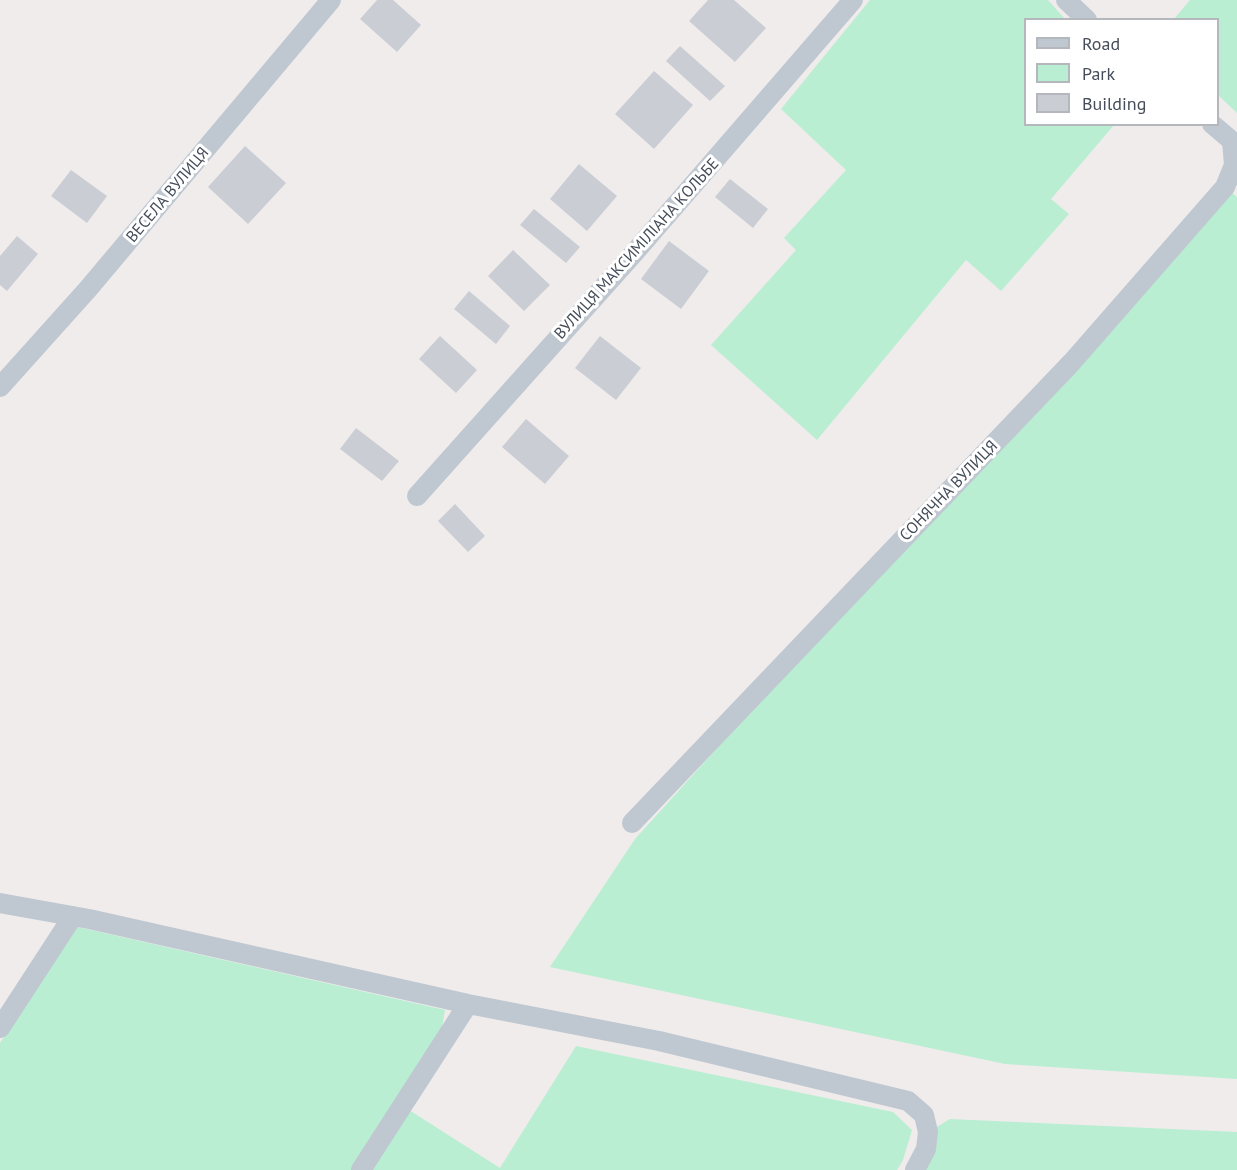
<!DOCTYPE html>
<html>
<head>
<meta charset="utf-8">
<style>
	body { margin:0 }
	#map { position:relative; width:1237px; height:1170px; overflow:hidden; background:#efeceb; font-family:"PT Sans",sans-serif }
	canvas { display:block }
	.legend { position:absolute; left:1024px; top:18px; width:195px; height:108px; box-sizing:border-box; background:#fff; border:2px solid #b4b8bd; margin:0; padding:8px 10px; list-style:none; font-size:18px; color:#444d59 }
	.legend li { display:flex; align-items:center; gap:12px; height:30px }
	.legend b { width:30px; border:2px solid #b4b8bd }
</style>
</head>
<body>
<div id="map">
<canvas width="1237" height="1170"></canvas>
<ul class="legend">
<li><b style="height:8px;background:#bfc7d1"></b>Road</li>
<li><b style="height:16px;background:#b9eed2"></b>Park</li>
<li><b style="height:16px;background:#cbcdd4"></b>Building</li>
</ul>
</div>
<script>
const ctx = document.querySelector('canvas').getContext('2d');
ctx.lineJoin = 'round';
function fillPath(path, color) { ctx.fillStyle = color; ctx.fill(path, 'evenodd'); }
const toPath = rows => new Path2D(rows.map(r => 'M' + r).join(''));
function trace(path, color, width, dash) { ctx.strokeStyle = color; ctx.lineWidth = width; ctx.lineCap = dash ? 'butt' : 'round'; ctx.setLineDash(dash || []); ctx.stroke(path); }
function drawText(font, color, halo, rows, align = 'center') {
  ctx.font = font + ' "PT Sans",sans-serif'; ctx.lineWidth = 6; ctx.setLineDash([]); ctx.textBaseline = 'middle'; ctx.strokeStyle = halo; ctx.fillStyle = color; for (const [text, x, y, turn = 0] of rows) {
    ctx.save(); ctx.translate(x, y); ctx.rotate((+turn || 0) * Math.PI / 180); ctx.textAlign = isNaN(turn) ? turn : align; if (halo) ctx.strokeText(text, 0, 0); ctx.fillText(text, 0, 0); ctx.restore();
  }
}
fillPath(toPath([
	[870,0,1048,0,1065,19,1026,20,1026,124,1114,125,1051,199,1069,214,1001,291,966,260,817,440,711,345,796,250,784,238,846,170,781,109],
	[1190,0,1237,0,1237,113,1218,95,1218,20,1174,19],
	[1225,187,1237,197,1237,1079,1005,1064,550,967,635,839],
	[73,926,445,1010,439,1046,398,1103,500,1168,576,1046,893,1112,912,1130,903,1160,897,1170,0,1170,0,1043],
	[950,1119,1237,1132,1237,1170,915,1170,928,1132]
]), '#b9eed2');
fillPath(toPath([
	[377,0,393,0,421,25,397,52,360,19],
	[708,0,734,0,766,28,735,62,689,21],
	[680,46,725,86,710,101,666,61],
	[654,71,693,105,654,149,615,114],
	[245,146,286,183,248,224,208,187],
	[579,164,617,196,587,231,550,199],
	[71,170,107,196,87,223,51,196],
	[730,179,768,209,753,228,715,197],
	[534,209,580,247,566,263,520,225],
	[17,236,38,254,7,291,0,285,0,256],
	[669,241,709,271,681,309,641,279],
	[513,250,550,285,524,311,488,276],
	[469,291,510,326,496,344,454,309],
	[440,336,477,370,456,393,419,359],
	[600,336,641,368,616,400,575,368],
	[526,419,569,456,545,484,502,447],
	[356,428,399,461,382,481,340,449],
	[455,504,485,536,468,552,438,521]
]), '#cbcdd4');
trace(toPath([
	[1066,0,1087,20],
	[0,387,88,289,331,0],
	[417,496,635,252,853,0],
	[632,823,1072,362,1225,187,1234,165,1232,141,1212,124],
	[0,903,89,919,468,1004,659,1041,908,1101,924,1115,928,1132,926,1149,915,1170],
	[0,1028,73,916],
	[361,1170,468,1004]
]), '#bfc7d1', 20);
drawText('16px', '#444d59', '#fff', [
	["ВЕСЕЛА ВУЛИЦЯ",168,195,-50],
	["ВУЛИЦЯ МАКСИМІЛІАНА КОЛЬБЕ",637,249,-48],
	["СОНЯЧНА ВУЛИЦЯ",949,491,-46]
]);
</script>
</body>
</html>
